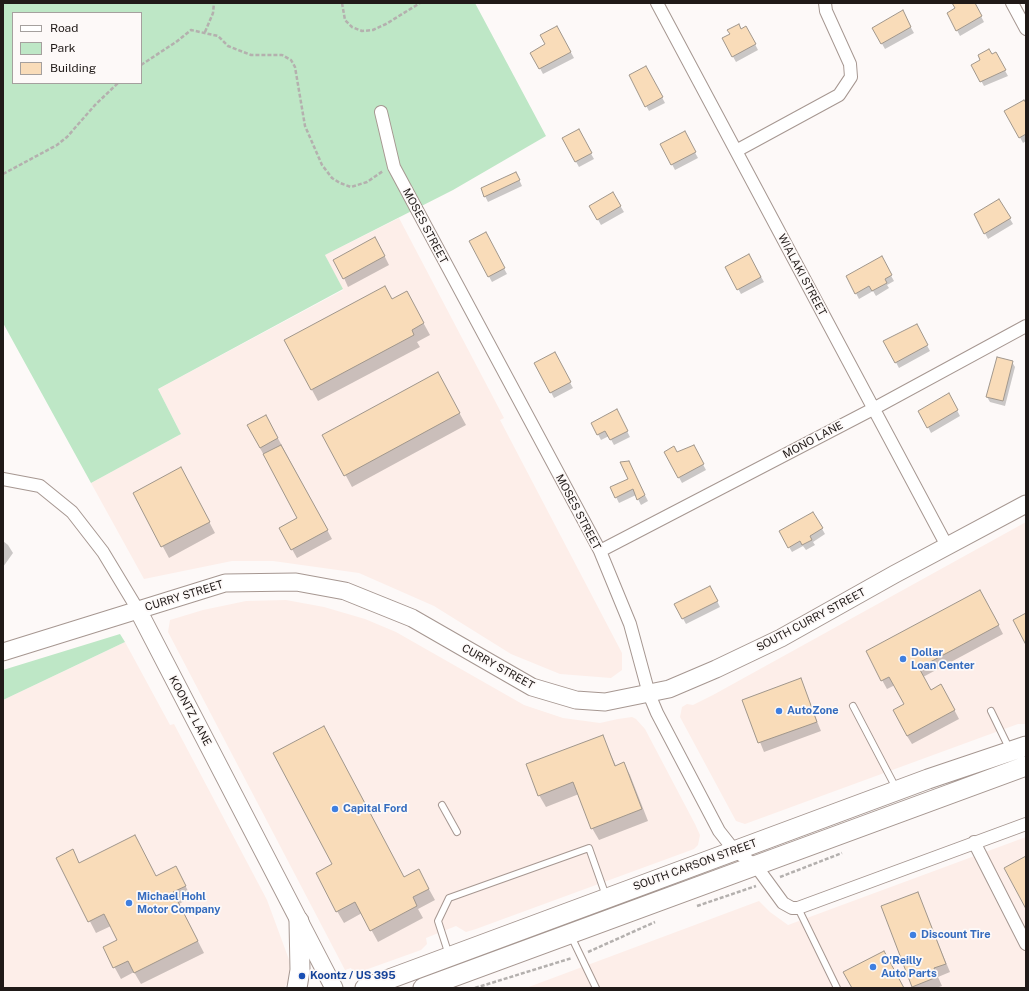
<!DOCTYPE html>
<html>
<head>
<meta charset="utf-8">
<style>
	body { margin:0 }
	#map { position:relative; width:1029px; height:991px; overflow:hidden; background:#fdf9f8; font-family:"Public Sans",sans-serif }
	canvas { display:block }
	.frame { position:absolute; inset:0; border:4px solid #201a18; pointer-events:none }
	.legend { position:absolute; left:12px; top:12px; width:130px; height:72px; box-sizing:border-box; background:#fdf9f8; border:1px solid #a5a09e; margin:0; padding:5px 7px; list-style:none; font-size:12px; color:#201a18 }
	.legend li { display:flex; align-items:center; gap:8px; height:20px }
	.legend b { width:20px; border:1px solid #a5a09e }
</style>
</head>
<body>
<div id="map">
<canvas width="1029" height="991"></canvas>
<div class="frame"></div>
<ul class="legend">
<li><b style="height:5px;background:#fff"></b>Road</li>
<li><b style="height:11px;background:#bee7c6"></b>Park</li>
<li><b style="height:11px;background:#f9dcb9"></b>Building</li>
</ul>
</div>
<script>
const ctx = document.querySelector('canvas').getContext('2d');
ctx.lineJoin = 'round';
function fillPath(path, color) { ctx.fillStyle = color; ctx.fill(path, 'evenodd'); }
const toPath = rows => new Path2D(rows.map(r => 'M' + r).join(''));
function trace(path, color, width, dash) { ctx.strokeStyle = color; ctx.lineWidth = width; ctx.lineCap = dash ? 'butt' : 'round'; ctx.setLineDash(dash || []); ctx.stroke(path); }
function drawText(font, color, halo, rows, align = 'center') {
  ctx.font = font + ' "Public Sans",sans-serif'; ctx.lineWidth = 3.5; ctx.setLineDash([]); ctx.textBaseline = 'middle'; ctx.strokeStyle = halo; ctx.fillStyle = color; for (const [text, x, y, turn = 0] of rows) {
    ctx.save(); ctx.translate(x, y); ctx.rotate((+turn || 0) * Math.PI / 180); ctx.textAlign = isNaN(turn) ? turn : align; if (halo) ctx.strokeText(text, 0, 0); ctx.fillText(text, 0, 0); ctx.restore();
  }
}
fillPath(toPath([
	[399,218,504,418,500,420,622,653,622,670,611,678,560,674,511,654,434,606,359,573,273,561,232,561,144,579,91,483,181,434,158,389,343,290,325,255],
	[1026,522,1026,724,1018,724,985,736,745,824,736,821,680,717,682,707,687,704,693,705,713,695],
	[286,600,324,607,365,619,396,632,524,705,563,718,600,723,618,719,632,717,636,719,645,729,695,824,700,835,698,845,694,849,476,929,466,932,456,926,426,938,427,944,421,950,354,974,351,968,345,970,168,632,170,620,203,610,246,601],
	[125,642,170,725,174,724,267,900,291,965,290,979,284,988,3,988,3,700],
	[1026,837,1026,988,526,988,759,901,770,912,788,925]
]), '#fdeee9');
fillPath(toPath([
	[3,3,475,3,546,136,453,190,325,255,343,289,158,389,181,434,91,483,3,323],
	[13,13,141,13,141,83,13,83],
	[120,634,125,642,3,700,3,670]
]), '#bee7c6');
fillPath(toPath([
	[954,3,974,3,984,22,960,36,948,13,957,9],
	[902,12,914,33,885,49,873,28],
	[557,27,574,58,543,74,532,53,547,45],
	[746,27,758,50,736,62,723,39],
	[995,53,1008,76,984,86,973,66],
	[646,67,665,103,649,111,630,76],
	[1026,105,1026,141,1023,143,1006,111],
	[578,131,594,159,579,167,563,139],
	[684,133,698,158,675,170,662,145],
	[516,173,522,186,488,202,485,196],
	[613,194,624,212,601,225,591,207],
	[999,200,1013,224,988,239,975,214],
	[485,234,507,274,492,282,470,242],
	[380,247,389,265,348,287,344,278],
	[749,255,764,282,741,294,726,267],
	[881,258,894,281,887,285,889,288,876,296,873,291,859,299,847,276],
	[392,300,413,304,430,335,417,342,420,347,318,401,312,390],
	[916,325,930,351,899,368,885,342],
	[554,354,573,388,554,398,536,364],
	[1012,362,1015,367,1005,406,990,402,987,397],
	[444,385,466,425,352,487,324,435],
	[949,395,960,416,931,433,920,411],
	[616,410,630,437,614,445,609,436,601,440,592,423],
	[266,416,332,539,297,558,280,528,298,518,248,426],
	[693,446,706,470,682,483,665,452,677,454],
	[631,468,648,501,641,505,636,495,619,503,616,497,629,479],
	[187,480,215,533,169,558,134,493],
	[813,513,825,534,813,542,815,545,806,550,803,546,792,552,780,532],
	[3,541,8,545,13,553,3,567],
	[710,587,720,607,686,624,675,604],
	[985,599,1003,634,923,677,931,691,946,694,959,719,912,744,907,736,905,705,895,685,887,689,882,680],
	[800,680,821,731,764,752,743,700],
	[602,736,616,766,624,764,630,775,648,821,599,840,592,828,579,794,546,807,539,795],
	[72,851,80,864,156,877,182,879,191,897,179,904,204,953,141,984,134,972,121,979,104,948,118,941,111,926,96,933,57,858],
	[333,865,425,882,435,900,418,909,423,918,378,942,362,913,344,923,337,911],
	[917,893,950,972,938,977,942,986,936,988,914,988,882,907]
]), '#0003');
const building = toPath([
	[952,3,975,3,982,16,956,31,947,13,955,8,952,3],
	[903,10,911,27,881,44,872,28,903,10],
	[739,24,741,29,746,26,756,44,732,57,722,38,730,34,727,30,739,24],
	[557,26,571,52,539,69,530,53,545,44,540,35,557,26],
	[989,49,992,54,996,52,1006,70,980,82,971,65,980,60,978,55,989,49],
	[646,66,663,97,645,107,629,75,646,66],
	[1024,100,1026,103,1026,134,1019,138,1004,111,1024,100],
	[579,129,592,153,575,162,562,138,579,129],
	[685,131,696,152,671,165,660,144,685,131],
	[516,172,520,180,484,197,481,188,516,172],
	[613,192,621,206,597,220,589,206,613,192],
	[999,199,1011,218,984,234,974,214,999,199],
	[486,232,505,268,488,277,469,241,486,232],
	[375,237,385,256,343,279,333,260,375,237],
	[749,254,761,277,737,290,725,267,749,254],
	[882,256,892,275,885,279,887,283,872,291,869,286,855,294,846,276,882,256],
	[385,286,392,299,407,291,424,323,412,330,414,335,311,390,284,340,385,286],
	[917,324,928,345,895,363,883,341,917,324],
	[555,352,571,382,550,393,534,363,555,352],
	[997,357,1013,361,1003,401,986,397,997,357],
	[438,372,460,413,344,476,322,435,438,372],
	[949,393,958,410,927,428,918,411,949,393],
	[617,409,628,431,610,440,605,431,597,435,591,423,617,409],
	[266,415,278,438,260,448,247,425,266,415],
	[281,445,328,530,291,550,279,528,297,518,263,454,281,445],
	[694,445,704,464,678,478,664,452,674,446,677,452,694,445],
	[629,461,645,495,637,500,633,489,615,498,610,487,628,479,620,462,629,461],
	[181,467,210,522,161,547,133,493,181,467],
	[813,512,823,528,810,536,812,540,802,545,800,541,788,548,779,531,813,512],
	[710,586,718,601,682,619,674,604,710,586],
	[980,590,999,625,919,668,931,690,941,684,955,710,907,736,893,710,904,704,889,677,881,681,866,651,980,590],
	[1026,613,1026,645,1013,620,1026,613],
	[801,678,817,722,758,743,742,700,801,678],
	[324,726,404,877,419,869,429,889,413,897,417,906,370,931,355,902,336,912,316,873,332,864,273,753,324,726],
	[603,735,615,766,624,762,642,809,591,829,573,782,538,796,526,764,603,735],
	[135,835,156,876,176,866,186,886,173,892,198,941,134,973,128,961,113,968,103,947,117,940,104,914,88,922,56,858,73,849,79,863,135,835],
	[1026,856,1026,909,1004,868,1026,856],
	[918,892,946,964,934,968,937,977,912,987,881,906,918,892],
	[884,951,904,988,852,988,843,972,884,951]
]);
fillPath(building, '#f9dcb9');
trace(building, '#a1978c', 1);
const lane = toPath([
	[853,706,896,788],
	[991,711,1010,750],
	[442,805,457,832],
	[798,908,837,988],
	[571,936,596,988],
	[449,955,438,921,449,898,589,848,606,896]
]);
const street = toPath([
	[657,3,947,546],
	[1012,3,1026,29],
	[381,112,394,167,600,551,630,624,649,694,657,713,719,831,734,850,756,866,783,903,792,908,798,908,1026,824],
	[736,151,839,95,851,77,850,64,826,11,825,3],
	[3,479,40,486,72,512,103,552,138,610],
	[600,551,873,409,1026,326],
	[974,842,1026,944]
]);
const secondary = toPath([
	[138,610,334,988],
	[3,652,225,583,296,582,345,591,412,618,532,687,576,700,605,702,669,689,716,669,781,638,895,574,1026,504]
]);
const primary = toPath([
	[297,988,300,970,299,921],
	[365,988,928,779,1026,746],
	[423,988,1026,766]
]);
trace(lane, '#a69791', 8);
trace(street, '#a69791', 14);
trace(secondary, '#a69791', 19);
trace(primary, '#a69791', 21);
trace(toPath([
	[342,3,345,20,352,27,362,31,373,30,386,24,420,3],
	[205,32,213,13,214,3],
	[141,65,176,42,191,30,218,36,228,46,251,55,282,55,291,60,295,67,305,126,322,165,332,178,340,183,351,187,367,182,383,171],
	[3,174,57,145,67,137,95,105,118,83],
	[780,877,842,853],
	[697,906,756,886],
	[588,952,655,922],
	[475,988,572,958]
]), '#b4b0ae', 2.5, [4, 2]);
trace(lane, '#fff', 6);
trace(street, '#fff', 12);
trace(secondary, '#fff', 17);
trace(primary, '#fff', 19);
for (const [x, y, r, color] of [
	[903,659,4,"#3f7fe0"],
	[779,711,4,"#3f7fe0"],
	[335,809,4,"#3f7fe0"],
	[129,903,4,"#3f7fe0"],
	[913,935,4,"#3f7fe0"],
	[873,967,4,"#3f7fe0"],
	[302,976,4,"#1a4fb4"]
]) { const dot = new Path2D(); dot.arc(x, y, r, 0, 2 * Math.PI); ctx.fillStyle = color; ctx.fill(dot); trace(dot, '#fdf9f8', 1.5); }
drawText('11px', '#201a18', '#fdf9f8', [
	["MOSES STREET",425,226,62],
	["WIALAKI STREET",802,275,62],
	["MONO LANE",813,440,-28],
	["MOSES STREET",578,512,62],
	["CURRY STREET",184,596,-17],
	["SOUTH CURRY STREET",811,620,-28],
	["CURRY STREET",498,667,29],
	["KOONTZ LANE",190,711,62],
	["SOUTH CARSON STREET",695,865,-20]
]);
drawText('bold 11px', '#366cbe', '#fdf9f8', [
	["Dollar",911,653],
	["Loan Center",911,666],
	["AutoZone",787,711],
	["Capital Ford",343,809],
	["Michael Hohl",137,897],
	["Motor Company",137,910],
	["Discount Tire",921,935],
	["O'Reilly",881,961],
	["Auto Parts",881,974]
], 'left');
drawText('bold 11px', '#164399', '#fdf9f8', [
	["Koontz / US 395",310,976]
], 'left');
</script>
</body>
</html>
